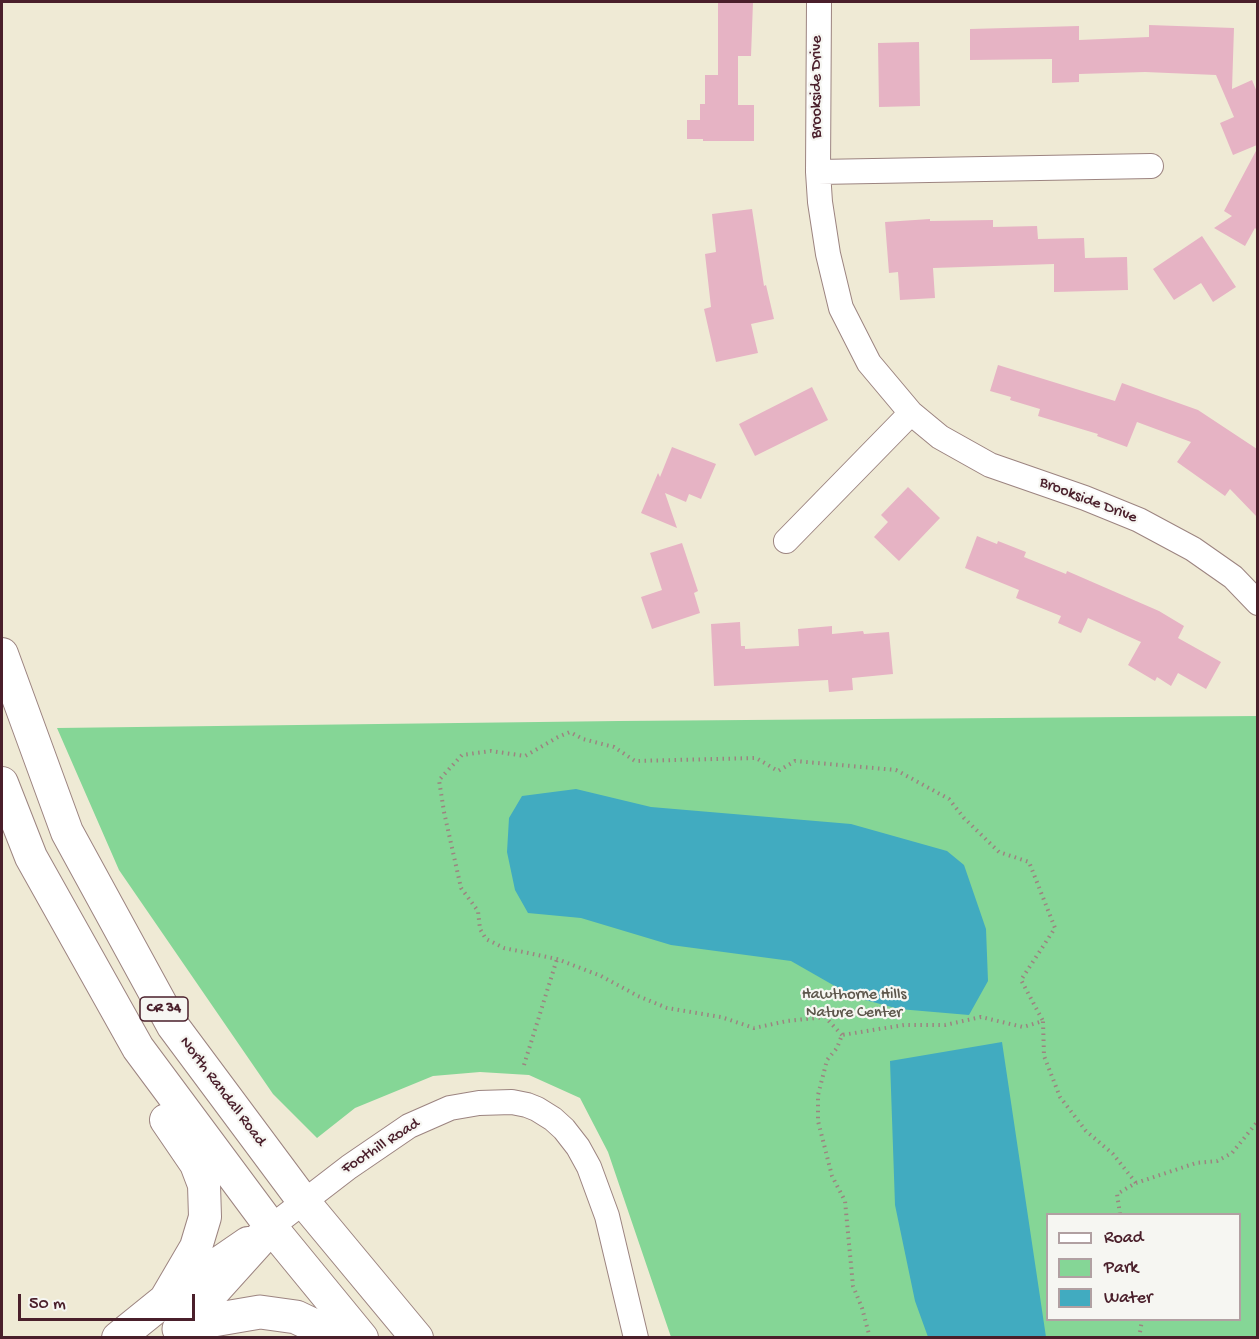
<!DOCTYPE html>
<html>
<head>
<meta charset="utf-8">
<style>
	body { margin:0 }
	#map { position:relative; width:1259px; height:1339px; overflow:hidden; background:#efead5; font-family:"Gochi Hand",sans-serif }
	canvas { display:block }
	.frame { position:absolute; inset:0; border:3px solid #4a1f2b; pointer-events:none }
	.legend { position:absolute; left:1046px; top:1213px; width:195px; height:108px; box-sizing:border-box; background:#f6f6f2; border:2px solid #b1a0a2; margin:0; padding:8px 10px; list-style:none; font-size:18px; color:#4a1f2b }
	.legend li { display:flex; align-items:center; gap:12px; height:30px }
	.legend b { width:30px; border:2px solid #b1a0a2 }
	.scale { position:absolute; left:18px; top:1294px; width:177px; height:27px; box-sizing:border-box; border:3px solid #4a1f2b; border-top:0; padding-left:8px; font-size:18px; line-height:21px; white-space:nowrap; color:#4a1f2b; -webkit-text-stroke:4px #f6f6f2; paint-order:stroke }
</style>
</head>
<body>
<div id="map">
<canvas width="1259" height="1339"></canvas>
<div class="frame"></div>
<ul class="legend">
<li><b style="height:8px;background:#fff"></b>Road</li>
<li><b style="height:16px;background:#85d696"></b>Park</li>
<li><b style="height:16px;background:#41abc0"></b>Water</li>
</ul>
<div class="scale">50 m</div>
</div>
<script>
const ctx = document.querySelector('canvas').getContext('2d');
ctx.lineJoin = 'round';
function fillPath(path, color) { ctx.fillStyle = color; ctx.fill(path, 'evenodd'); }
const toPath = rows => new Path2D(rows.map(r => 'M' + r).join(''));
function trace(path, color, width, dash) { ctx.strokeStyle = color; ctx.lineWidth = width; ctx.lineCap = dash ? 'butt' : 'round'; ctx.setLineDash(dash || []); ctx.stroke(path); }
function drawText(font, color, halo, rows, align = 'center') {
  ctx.font = font + ' "Gochi Hand",sans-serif'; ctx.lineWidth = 4.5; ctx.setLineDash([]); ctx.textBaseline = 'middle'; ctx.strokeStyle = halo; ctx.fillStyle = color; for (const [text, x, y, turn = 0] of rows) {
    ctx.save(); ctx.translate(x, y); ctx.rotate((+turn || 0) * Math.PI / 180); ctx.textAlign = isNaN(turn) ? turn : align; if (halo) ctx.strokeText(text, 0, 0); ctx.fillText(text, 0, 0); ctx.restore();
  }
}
fillPath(toPath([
	[1257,716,1257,1337,671,1337,608,1152,580,1098,529,1075,480,1072,433,1076,355,1108,317,1138,273,1094,119,870,57,728,619,721],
	[1048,1214,1240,1214,1240,1320,1048,1320]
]), '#85d696');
fillPath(toPath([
	[576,789,651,807,851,824,947,851,964,865,986,929,988,981,969,1015,899,1009,854,997,791,961,671,945,581,918,528,913,515,890,507,852,509,818,522,796],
	[1002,1042,1046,1337,928,1337,915,1301,895,1205,890,1061]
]), '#41abc0');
fillPath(toPath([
	[718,2,753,2,751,56,738,56,738,105,754,105,754,141,703,141,703,139,687,139,687,120,700,120,700,104,705,104,705,75,718,75],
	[1149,25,1234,28,1232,89,1252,80,1257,92,1257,145,1233,155,1220,123,1234,117,1216,75,1145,72,1079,74,1079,82,1052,83,1052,59,970,60,970,29,1079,26,1079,40,1149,37],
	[919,42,920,106,879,107,878,43],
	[1257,149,1257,230,1255,228,1245,246,1214,228,1232,216,1224,211],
	[752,209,764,286,766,285,774,319,751,324,758,353,716,362,704,309,711,307,705,254,716,252,712,214],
	[930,219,930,221,993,220,993,227,1037,226,1038,239,1084,238,1085,258,1127,257,1128,290,1054,292,1054,264,933,268,935,298,900,300,898,272,889,273,885,222],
	[1202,236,1236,287,1213,302,1201,283,1174,300,1153,269],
	[998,365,1115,401,1122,383,1198,410,1257,449,1257,517,1230,489,1225,496,1177,462,1191,442,1137,422,1127,447,1097,436,1098,434,1038,416,1040,409,1010,400,1011,397,990,391],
	[812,387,828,420,755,456,739,424],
	[672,447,716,464,701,499,689,494,686,502,665,493,677,528,641,513,658,473,660,477],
	[908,487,940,518,899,561,874,537,888,522,881,515],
	[977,536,997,544,998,541,1026,552,1024,557,1066,574,1067,571,1159,611,1184,626,1178,638,1221,662,1206,689,1178,673,1171,686,1157,677,1155,681,1128,665,1141,642,1088,618,1081,633,1058,623,1061,616,1016,598,1019,590,965,568],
	[682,543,698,591,694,593,700,613,652,629,641,597,662,590,650,553],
	[740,622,741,646,745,646,745,649,799,646,798,629,832,626,832,634,863,631,864,634,889,632,893,674,852,678,853,690,829,692,828,680,714,686,711,624]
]), '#e6b3c4');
const minor = toPath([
	[819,2,818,172,820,202,828,254,841,308,869,363,911,413,940,437,990,465,1085,498,1139,520,1193,549,1233,577,1258,603],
	[818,172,1151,166],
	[786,541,911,413],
	[271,1227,349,1167,409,1126,450,1108,479,1103,512,1102,527,1105,537,1109,553,1119,564,1129,578,1147,589,1167,607,1216,636,1338]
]);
const major = toPath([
	[2,654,67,832,173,1026,304,1202,417,1338],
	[2,783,31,857,138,1048,271,1227,362,1338],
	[165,1300,196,1247,205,1217,204,1185,196,1164,166,1120],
	[118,1338,165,1300,248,1243]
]);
const highway = toPath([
	[184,1325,260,1312,296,1317,340,1338],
	[179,1329,271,1227]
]);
trace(minor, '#9c8480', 26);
trace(major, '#9c8480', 34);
trace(highway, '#9c8480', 35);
trace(toPath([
	[842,1035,825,1017,787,1021,754,1028,721,1017,667,1008,638,996,601,976,557,959,504,948,486,939,480,929,478,911,461,888,444,812,439,780,462,755,491,751,525,756,558,737,570,732,583,739,614,747,635,761,756,758,778,771,795,761,896,770,949,799,964,818,999,852,1029,862,1055,928,1021,980,1043,1021],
	[524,1065,557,959],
	[1120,1214,1117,1194,1136,1183,1196,1163,1217,1161,1232,1153,1258,1121],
	[870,1338,862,1308,853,1286,845,1201,832,1176,818,1121,818,1095,827,1060,837,1048,842,1035,904,1025,945,1025,981,1017,1023,1027,1043,1021,1044,1056,1060,1097,1086,1131,1113,1154,1136,1183],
	[1139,1338,1142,1320]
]), '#9c8480', 4, [1.5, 4.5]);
trace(minor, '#fff', 24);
trace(major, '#fff', 32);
trace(highway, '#fff', 33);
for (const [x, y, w] of [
	[164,1009,48]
]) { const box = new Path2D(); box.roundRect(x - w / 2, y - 12, w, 24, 4.5); ctx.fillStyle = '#f6f6f2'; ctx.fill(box); trace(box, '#4a1f2b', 1.5); }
drawText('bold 15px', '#4a1f2b', null, [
	["CR 34",164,1009]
]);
drawText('16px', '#4a1f2b', '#f6f6f2', [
	["Brookside Drive",818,87,-90],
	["Brookside Drive",1088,501,21],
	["North Randall Road",222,1092,53],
	["Foothill Road",381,1147,-33]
]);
drawText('16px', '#5c564b', '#f6f6f2', [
	["Hawthorne Hills",854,996],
	["Nature Center",854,1014]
]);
</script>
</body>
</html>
